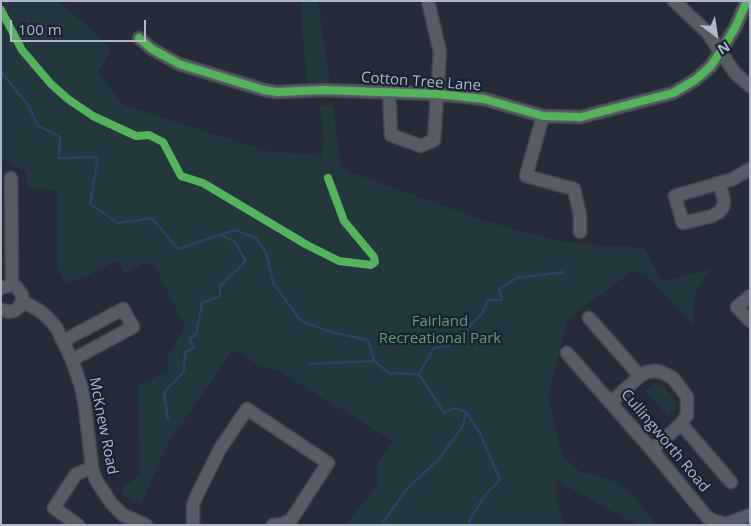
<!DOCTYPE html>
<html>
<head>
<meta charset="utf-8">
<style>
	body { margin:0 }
	#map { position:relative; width:751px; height:526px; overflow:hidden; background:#262c37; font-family:"Open Sans",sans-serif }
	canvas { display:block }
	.frame { position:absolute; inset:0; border:2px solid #afb7c9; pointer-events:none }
	.north { position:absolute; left:691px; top:10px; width:50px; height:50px; -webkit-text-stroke:4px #192231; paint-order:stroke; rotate:149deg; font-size:14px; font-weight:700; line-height:20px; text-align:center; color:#afb7c9 }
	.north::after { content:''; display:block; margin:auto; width:18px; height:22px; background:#afb7c9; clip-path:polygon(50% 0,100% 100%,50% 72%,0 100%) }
	.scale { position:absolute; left:10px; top:20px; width:136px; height:22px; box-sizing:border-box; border:2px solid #afb7c9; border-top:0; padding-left:6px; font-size:15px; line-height:18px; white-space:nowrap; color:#afb7c9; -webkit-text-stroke:4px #192231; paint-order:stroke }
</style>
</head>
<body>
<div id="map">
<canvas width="751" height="526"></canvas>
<div class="frame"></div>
<div class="north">N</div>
<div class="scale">100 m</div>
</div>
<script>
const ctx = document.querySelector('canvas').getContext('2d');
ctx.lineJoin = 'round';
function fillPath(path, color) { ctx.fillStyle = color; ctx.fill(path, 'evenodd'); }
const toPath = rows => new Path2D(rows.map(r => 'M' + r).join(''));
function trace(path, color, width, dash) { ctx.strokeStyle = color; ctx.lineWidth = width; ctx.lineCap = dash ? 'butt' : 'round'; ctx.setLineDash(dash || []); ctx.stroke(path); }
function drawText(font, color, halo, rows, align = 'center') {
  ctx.font = font + ' "Open Sans",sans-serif'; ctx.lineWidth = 4.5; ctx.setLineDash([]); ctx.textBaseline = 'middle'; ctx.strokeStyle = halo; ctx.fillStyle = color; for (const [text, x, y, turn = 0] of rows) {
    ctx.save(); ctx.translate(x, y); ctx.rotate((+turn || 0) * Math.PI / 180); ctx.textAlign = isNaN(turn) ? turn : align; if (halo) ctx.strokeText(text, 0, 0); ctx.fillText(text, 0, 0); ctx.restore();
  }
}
fillPath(toPath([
	[1,1,58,1,95,32,111,50,98,72,123,105,270,152,314,154,321,157,324,138,319,105,333,105,341,167,350,172,483,220,561,242,644,248,662,281,711,269,695,293,693,325,646,275,633,271,579,310,568,320,565,329,548,397,562,455,581,473,589,473,618,483,635,497,656,525,637,525,556,480,556,498,564,525,345,525,377,486,377,464,393,441,343,410,331,404,281,372,257,364,244,355,232,351,167,445,141,505,123,495,121,489,140,475,138,385,170,371,166,359,185,326,153,263,143,264,124,274,118,261,66,285,57,267,57,190,27,188,26,172,4,160,1,162],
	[301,1,318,1,330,84,308,85,302,33],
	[655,383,663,386,674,398,676,408,667,416,646,391]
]), '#23373d');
trace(toPath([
	[1,72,29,106,37,125,60,137,59,158,98,157,90,204,118,223,152,218,178,249,235,230,256,238,266,253,273,283,301,321,331,332,368,340,374,361,309,364],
	[374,361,389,373,419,374,434,348,449,346,482,314,488,300,502,300,499,289,517,278,563,272],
	[419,374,444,413,454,408,466,412,480,433,500,480,485,495,469,521,471,525],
	[168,419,164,392,184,372,185,352,194,348,189,338,196,335,202,303,220,296,220,286,246,261,235,242,221,235],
	[381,525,407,489,439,459,463,426,466,412]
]), '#2f4160', 2.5);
const minor = toPath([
	[674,1,707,32,735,73,750,86],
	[139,38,152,49,179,64,264,90,277,92,323,90,437,94,484,99,543,116,581,117,673,93,695,80,710,67,721,51,735,28,747,1],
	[389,92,391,135,421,146,434,140,440,52,428,1],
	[543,116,526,176,574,189,580,215,580,232],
	[11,178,12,285],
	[720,184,724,201,723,207,719,212,712,216,683,223,675,196,733,179,750,169],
	[1,288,12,285,16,286,22,295,22,301,19,307,14,311,9,312,1,309],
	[750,296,737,307,750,321],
	[22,301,40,311,48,318,56,327,72,360,81,386,85,406,92,468,96,480,111,503,123,515,146,525],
	[589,318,640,376],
	[63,341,123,309,133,327,72,360],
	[567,353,652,450,707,517,712,520,726,524,750,515],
	[611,402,640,376,647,372,655,371,661,372,673,378,687,397,687,415,681,424,652,450],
	[681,424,731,482],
	[78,525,54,508,76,474,92,468],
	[193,525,193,505,197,495,220,449,247,409,328,463,291,520,282,524,273,525]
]);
trace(minor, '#434750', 15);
trace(minor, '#565b64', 12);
trace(toPath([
	[1,10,22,50,51,84,68,99,93,116,136,136,149,135,163,142,181,176,203,183,307,245,339,261,371,265,375,262,374,257,344,221,328,178],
	[139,38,152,49,179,64,264,90,277,92,323,90,437,94,484,99,543,116,581,117,673,93,695,80,710,67,721,51,735,28,747,1]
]), '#56b35d', 8);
drawText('15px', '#afb7c9', '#192231', [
	["Cotton Tree Lane",421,82,4],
	["McKnew Road",103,426,79],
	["Cullingworth Road",665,441,50]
]);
drawText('15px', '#639c74', '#192231', [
	["Fairland",440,322],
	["Recreational Park",440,339]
]);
</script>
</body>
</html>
